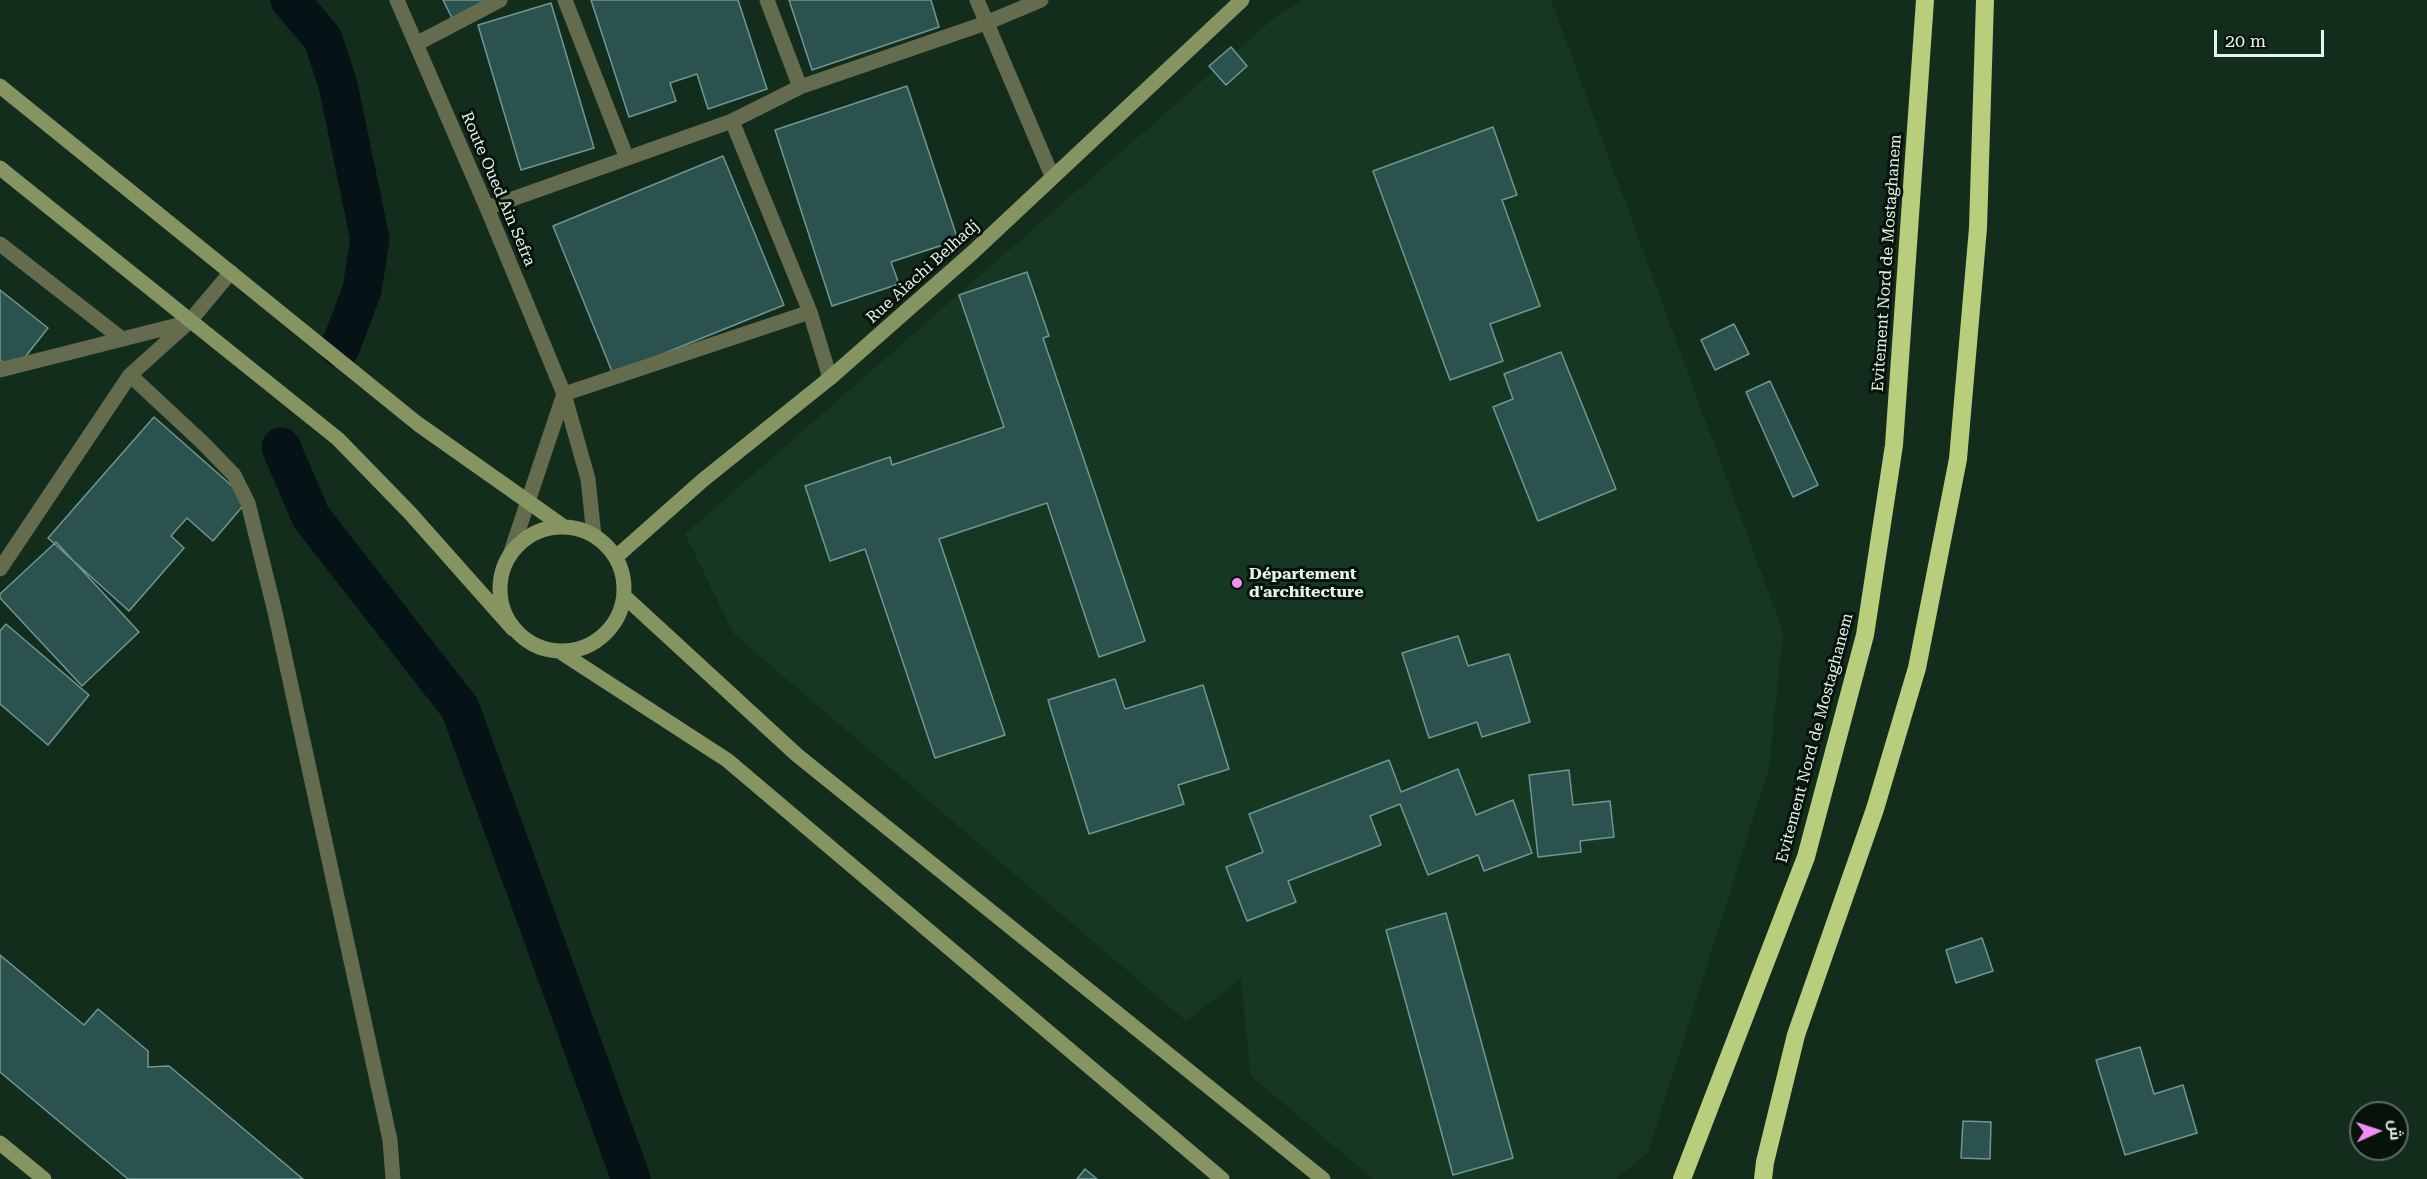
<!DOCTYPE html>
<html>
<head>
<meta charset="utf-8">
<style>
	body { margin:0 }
	#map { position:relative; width:2427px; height:1179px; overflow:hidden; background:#132d1d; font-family:"Roboto Serif",Cairo,serif }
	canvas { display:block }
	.north { position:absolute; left:2349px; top:1101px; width:60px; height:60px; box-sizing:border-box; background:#07120b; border:2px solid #5f6c64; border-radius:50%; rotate:87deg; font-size:16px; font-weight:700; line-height:24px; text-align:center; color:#e4f4e9 }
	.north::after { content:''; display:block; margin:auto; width:21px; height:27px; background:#f18bf5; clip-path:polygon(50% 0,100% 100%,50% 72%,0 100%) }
	.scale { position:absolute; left:2214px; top:30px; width:110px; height:27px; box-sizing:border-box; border:3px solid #e4f4e9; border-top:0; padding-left:8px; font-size:18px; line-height:21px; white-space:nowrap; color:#e4f4e9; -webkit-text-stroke:4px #07120b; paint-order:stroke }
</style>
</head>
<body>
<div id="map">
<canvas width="2427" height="1179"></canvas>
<div class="north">ش</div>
<div class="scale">20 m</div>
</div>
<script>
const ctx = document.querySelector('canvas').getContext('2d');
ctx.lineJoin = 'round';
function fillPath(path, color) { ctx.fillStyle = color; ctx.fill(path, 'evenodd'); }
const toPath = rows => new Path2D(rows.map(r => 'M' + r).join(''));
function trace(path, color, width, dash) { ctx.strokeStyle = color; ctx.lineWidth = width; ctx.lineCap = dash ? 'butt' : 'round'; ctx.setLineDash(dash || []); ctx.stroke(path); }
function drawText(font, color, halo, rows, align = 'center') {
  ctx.font = font + ' "Roboto Serif",serif'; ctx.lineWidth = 6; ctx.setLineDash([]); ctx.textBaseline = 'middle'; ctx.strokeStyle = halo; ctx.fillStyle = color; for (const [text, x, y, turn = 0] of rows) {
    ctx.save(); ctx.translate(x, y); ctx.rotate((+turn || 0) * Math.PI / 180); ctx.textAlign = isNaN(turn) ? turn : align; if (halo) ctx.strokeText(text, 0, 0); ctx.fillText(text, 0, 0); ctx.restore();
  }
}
fillPath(toPath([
	[1304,0,1551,0,1783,632,1769,768,1648,1153,1615,1179,1373,1179,1251,1076,1241,979,1186,1021,734,634,685,534,1280,13]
]), '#163823');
trace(toPath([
	[290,0,323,39,338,85,370,239,362,290,340,348],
	[281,447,311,517,460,708,631,1179]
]), '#051216', 39);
const building = toPath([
	[443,0,498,0,454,22,443,0],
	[591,0,738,0,767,89,708,109,697,74,670,83,676,101,629,117,591,0],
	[789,0,931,0,939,27,812,70,789,0],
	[551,3,594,148,521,170,478,25,551,3],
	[1231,47,1247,66,1226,85,1209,66,1231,47],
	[907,86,958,240,891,262,899,284,832,306,775,130,907,86],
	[1493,127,1517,195,1502,200,1540,306,1490,324,1503,361,1450,380,1373,171,1493,127],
	[723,156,784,305,613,374,553,226,723,156],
	[1027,272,1049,336,1043,338,1145,641,1099,657,1047,503,939,539,1005,735,935,758,865,549,830,561,805,486,890,457,892,465,1004,427,959,295,1027,272],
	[0,290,48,328,14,371,0,360,0,290],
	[1734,324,1749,354,1715,370,1701,340,1734,324],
	[1561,352,1616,489,1538,521,1493,407,1513,399,1504,374,1561,352],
	[1770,381,1818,485,1793,497,1746,392,1770,381],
	[154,417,248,500,213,541,187,518,171,536,184,548,129,611,48,538,154,417],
	[56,542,139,632,82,686,0,598,0,594,56,542],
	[6,624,89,695,48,745,0,704,0,631,6,624],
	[1458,636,1468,666,1509,654,1530,722,1482,737,1477,722,1429,738,1402,653,1458,636],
	[1115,679,1125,709,1203,685,1229,769,1178,785,1184,804,1089,834,1048,700,1115,679],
	[1389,760,1401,792,1458,769,1476,815,1513,800,1532,853,1484,871,1478,855,1428,875,1400,804,1370,816,1381,845,1288,881,1296,902,1247,921,1226,867,1263,852,1249,814,1389,760],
	[1569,770,1573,805,1610,801,1614,837,1580,841,1581,852,1538,857,1529,775,1569,770],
	[1446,913,1513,1158,1453,1175,1386,930,1446,913],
	[1982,938,1993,971,1956,983,1946,950,1982,938],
	[0,955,84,1025,98,1009,148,1051,148,1067,169,1066,303,1179,128,1179,0,1072,0,955],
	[2140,1047,2154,1094,2183,1085,2197,1133,2125,1155,2096,1060,2140,1047],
	[1963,1121,1991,1122,1990,1159,1961,1158,1963,1121],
	[1085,1169,1097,1179,1077,1179,1085,1169]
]);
fillPath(building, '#2c524f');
trace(building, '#6f9794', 1.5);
trace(toPath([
	[397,0,487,208,564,394,810,312],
	[565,0,626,156],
	[767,0,800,87],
	[977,0,1052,176],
	[416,44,500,0],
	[732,121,810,312,830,378],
	[487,208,732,121,800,87,986,23,1041,0],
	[0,244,122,339],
	[0,370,186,323],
	[130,375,203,443,234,475,248,503,275,612,390,1140,393,1179],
	[510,555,564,394,588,479,594,536],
	[0,569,130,375,189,322,231,272]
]), '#646c4d', 15);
trace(toPath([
	[0,86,418,424,564,527],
	[0,168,338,439,410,513,513,629],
	'500 589a62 62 0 1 1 124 0a62 62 0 1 1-124 0Z',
	[616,557,703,480,830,378,972,253,1242,0],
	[624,596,797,755,1323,1179],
	[562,653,727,760,1222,1179],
	[0,1143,44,1179]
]), '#869461', 15);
trace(toPath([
	[1682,1179,1806,857,1865,635,1894,445,1925,0],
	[1763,1179,1765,1162,1796,1035,1875,809,1917,668,1958,459,1978,228,1985,0]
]), '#b9ce7d', 18);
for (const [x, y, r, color] of [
	[1237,583,6,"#f18bf5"]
]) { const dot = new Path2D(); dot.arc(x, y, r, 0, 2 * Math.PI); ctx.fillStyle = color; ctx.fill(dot); trace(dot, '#07120b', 2); }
drawText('16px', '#e4f4e9', '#07120b', [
	["Route Oued Ain Sefra",498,189,67],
	["Evitement Nord de Mostaghanem",1887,263,-86],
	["Rue Aiachi Belhadj",923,272,-42],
	["Evitement Nord de Mostaghanem",1815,738,-75]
]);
drawText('bold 16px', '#e4f4e9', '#07120b', [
	["Département",1249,574],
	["d'architecture",1249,592]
], 'left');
</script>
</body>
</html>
